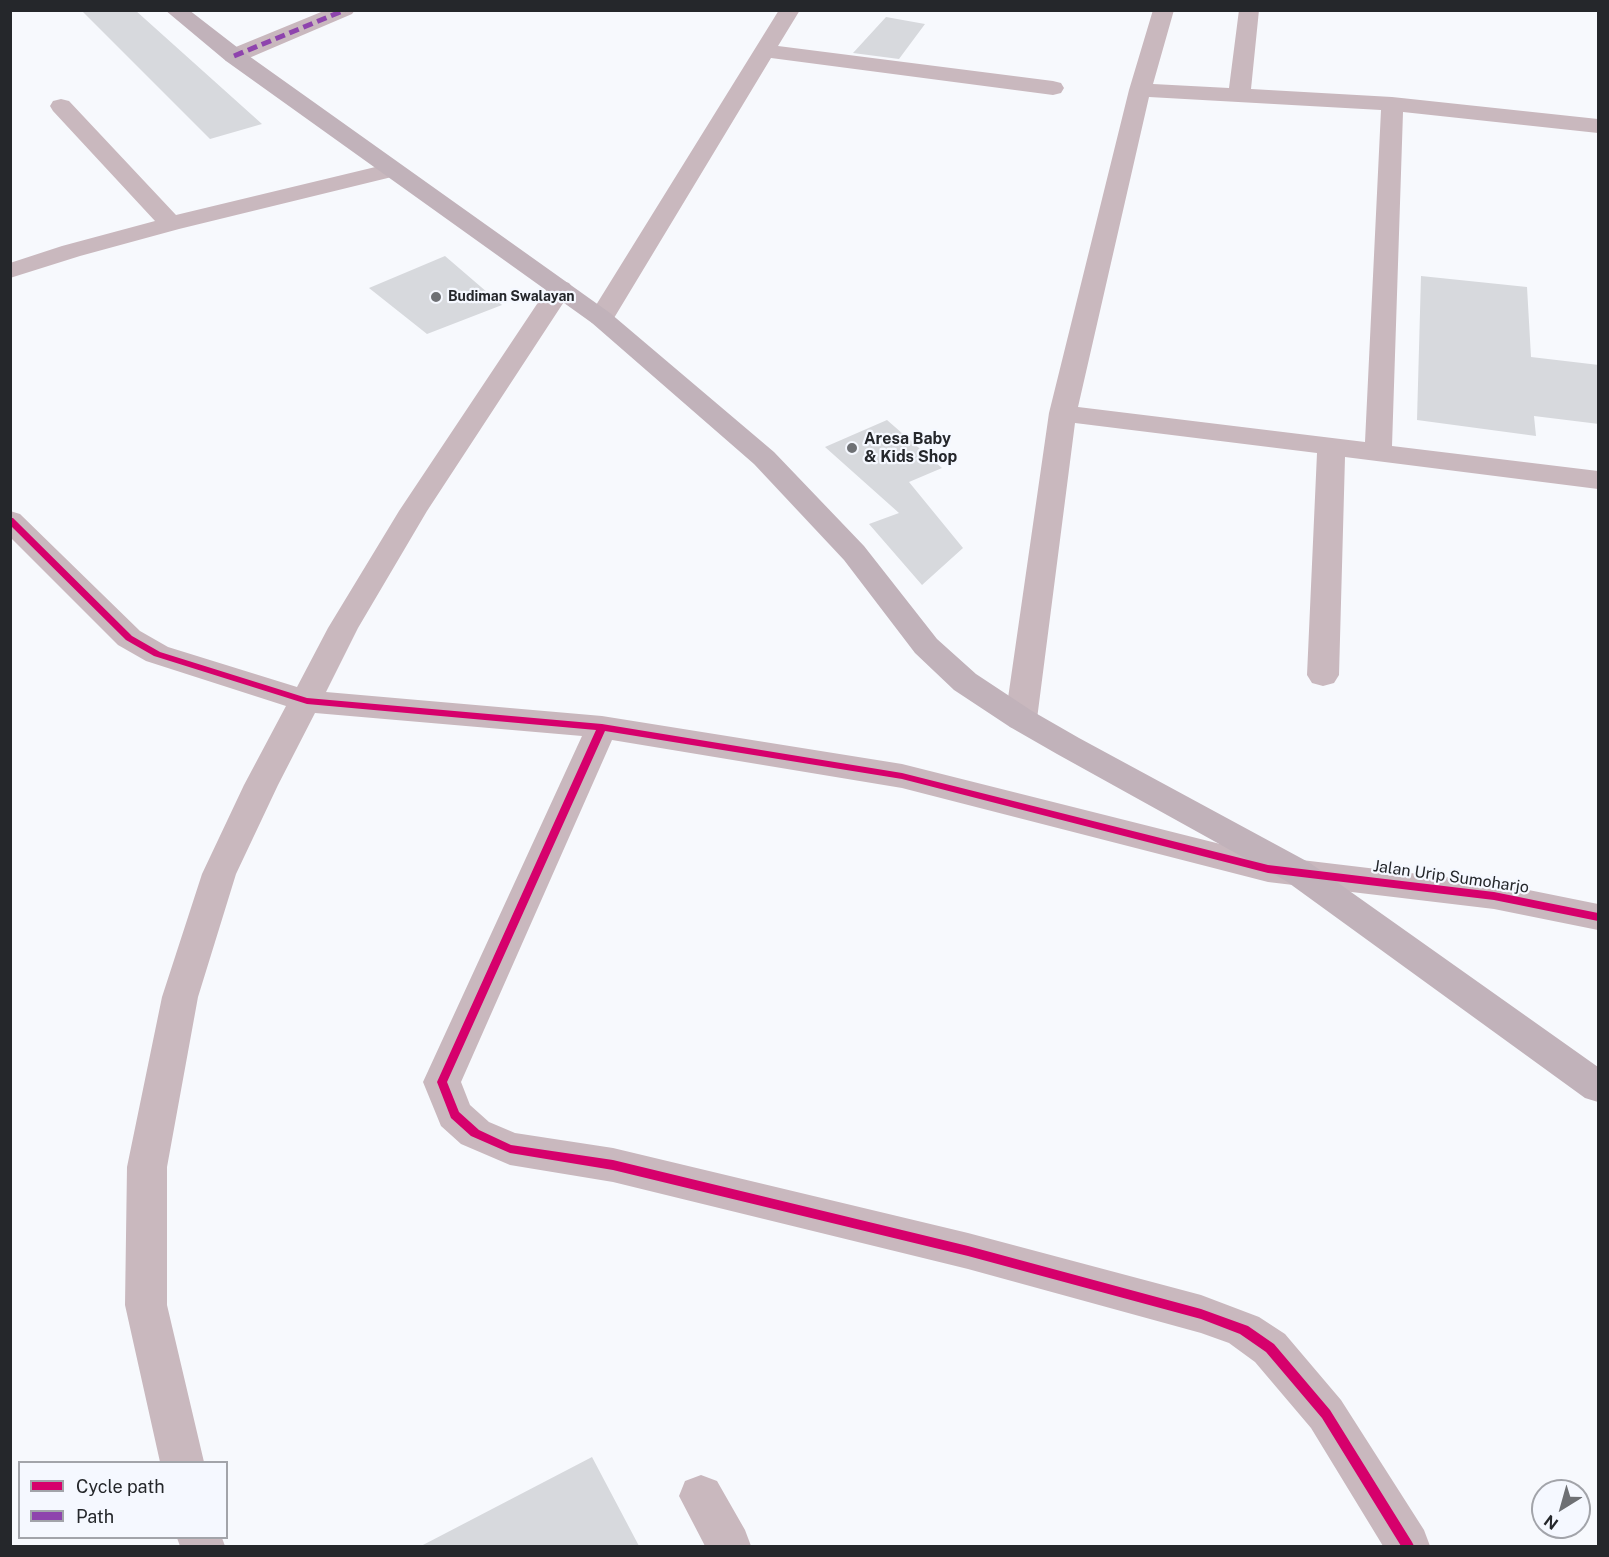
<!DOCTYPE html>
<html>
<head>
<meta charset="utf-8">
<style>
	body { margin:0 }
	#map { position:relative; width:1609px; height:1557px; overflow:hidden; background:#f7f9fd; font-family:"Public Sans",sans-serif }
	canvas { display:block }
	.frame { position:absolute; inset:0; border:12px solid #25272b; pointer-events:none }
	.legend { position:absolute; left:18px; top:1461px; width:210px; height:78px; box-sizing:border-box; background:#f5f8ff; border:2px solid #a2a4aa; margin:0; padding:8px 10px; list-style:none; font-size:18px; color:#25272b }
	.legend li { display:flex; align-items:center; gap:12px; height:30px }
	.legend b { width:30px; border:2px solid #a2a4aa }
	.north { position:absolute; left:1531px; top:1479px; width:60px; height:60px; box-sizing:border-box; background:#f5f8ff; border:2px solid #a2a4aa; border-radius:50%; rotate:217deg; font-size:16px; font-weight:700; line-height:24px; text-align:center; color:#25272b }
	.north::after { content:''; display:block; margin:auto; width:21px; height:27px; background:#6e7074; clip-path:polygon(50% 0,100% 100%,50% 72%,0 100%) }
</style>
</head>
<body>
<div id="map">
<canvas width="1609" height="1557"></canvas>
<div class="frame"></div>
<ul class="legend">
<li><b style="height:8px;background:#d6006c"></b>Cycle path</li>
<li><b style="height:8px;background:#8e44ad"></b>Path</li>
</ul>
<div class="north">N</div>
</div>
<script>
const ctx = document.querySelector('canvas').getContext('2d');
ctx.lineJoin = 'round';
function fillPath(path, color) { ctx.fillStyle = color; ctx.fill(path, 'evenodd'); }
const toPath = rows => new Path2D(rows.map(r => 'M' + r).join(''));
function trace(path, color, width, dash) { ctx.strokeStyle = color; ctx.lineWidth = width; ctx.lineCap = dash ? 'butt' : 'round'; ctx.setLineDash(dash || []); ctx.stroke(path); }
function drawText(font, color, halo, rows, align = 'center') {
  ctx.font = font + ' "Public Sans",sans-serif'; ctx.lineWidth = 4.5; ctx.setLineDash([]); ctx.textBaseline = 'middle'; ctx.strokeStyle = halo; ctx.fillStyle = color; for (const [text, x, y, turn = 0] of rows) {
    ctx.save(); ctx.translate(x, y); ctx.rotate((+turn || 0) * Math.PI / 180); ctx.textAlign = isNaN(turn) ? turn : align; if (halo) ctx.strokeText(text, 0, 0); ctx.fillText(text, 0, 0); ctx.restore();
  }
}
fillPath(toPath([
	[81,10,135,10,262,124,210,139],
	[886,17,925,24,899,59,853,53],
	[445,256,502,305,427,334,369,288],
	[1421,276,1527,287,1531,357,1599,365,1599,424,1534,416,1536,436,1417,420],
	[887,420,942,468,909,482,963,548,922,585,869,524,899,513,825,447],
	[592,1457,639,1546,421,1546]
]), '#d7d9dd');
fillPath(toPath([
	[326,10,355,10,352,14,242,61,234,62,226,61,223,56,226,51,326,10],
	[779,10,800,10,778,46,1053,81,1061,83,1064,88,1061,93,1053,95,771,58,614,318,610,323,601,326,592,323,588,318,779,10],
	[1153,10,1174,10,1153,84,1229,88,1239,10,1259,10,1251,89,1392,97,1598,119,1598,133,1403,112,1392,446,1598,471,1598,489,1345,457,1339,675,1334,683,1323,686,1312,683,1307,675,1317,453,1075,423,1037,719,1032,727,1021,730,1010,727,1005,719,1049,413,1129,90,1153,10],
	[1149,97,1381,110,1365,442,1078,407,1149,97],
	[61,99,69,101,176,215,392,163,400,165,404,170,400,175,179,229,80,256,10,278,10,263,62,246,155,221,53,111,50,106,53,101,61,99],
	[560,280,569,283,573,288,427,511,358,628,326,692,602,716,902,764,1268,856,1494,883,1598,904,1598,930,1494,909,1268,882,902,788,612,740,461,1082,470,1105,489,1122,515,1133,613,1148,968,1233,1201,1295,1259,1317,1285,1334,1341,1400,1424,1530,1430,1546,1383,1546,1311,1428,1255,1362,1229,1343,1201,1333,968,1269,613,1182,510,1165,461,1144,441,1126,423,1082,582,736,315,713,278,785,236,874,198,997,167,1167,167,1305,204,1462,160,1462,125,1305,127,1167,162,997,202,874,244,785,286,706,146,661,118,645,10,537,10,511,20,514,140,631,168,647,297,687,328,628,399,511,551,283,560,280],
	[701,1475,717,1481,745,1530,751,1546,705,1546,679,1496,685,1481,701,1475],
	[177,1538,222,1538,225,1546,180,1546,177,1538]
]), '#c9b8be');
fillPath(toPath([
	[165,10,189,10,242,51,610,313,774,452,864,546,937,639,976,674,1032,711,1079,738,1310,863,1598,1067,1598,1102,1585,1098,1286,881,1057,754,1010,727,954,690,915,653,844,560,754,464,592,323,226,61,165,10]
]), '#c1b2ba');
trace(toPath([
	[234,56,345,10]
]), '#8e44ad', 5, [10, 5]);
fillPath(toPath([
	[10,518,13,518,132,636,160,652,307,698,602,724,902,773,1268,865,1494,892,1598,913,1598,921,1494,900,1268,873,902,779,605,731,447,1082,459,1112,479,1130,511,1145,613,1160,968,1246,1201,1309,1248,1326,1274,1344,1330,1410,1412,1542,1414,1546,1401,1546,1322,1418,1266,1352,1240,1334,1201,1319,968,1256,613,1170,510,1153,471,1136,451,1118,437,1082,596,730,307,704,154,656,126,640,10,525,10,518]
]), '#d6006c');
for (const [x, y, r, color] of [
	[436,297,6,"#6e7074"],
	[852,448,6,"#6e7074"]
]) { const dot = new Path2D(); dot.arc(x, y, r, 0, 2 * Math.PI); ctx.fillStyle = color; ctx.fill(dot); trace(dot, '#f5f8ff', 2); }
drawText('bold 14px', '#25272b', '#f5f8ff', [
	["Budiman Swalayan",448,297]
], 'left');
drawText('bold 16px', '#25272b', '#f5f8ff', [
	["Aresa Baby",864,439],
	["& Kids Shop",864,457]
], 'left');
drawText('16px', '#25272b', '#f5f8ff', [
	["Jalan Urip Sumoharjo",1451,877,8]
]);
</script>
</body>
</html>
